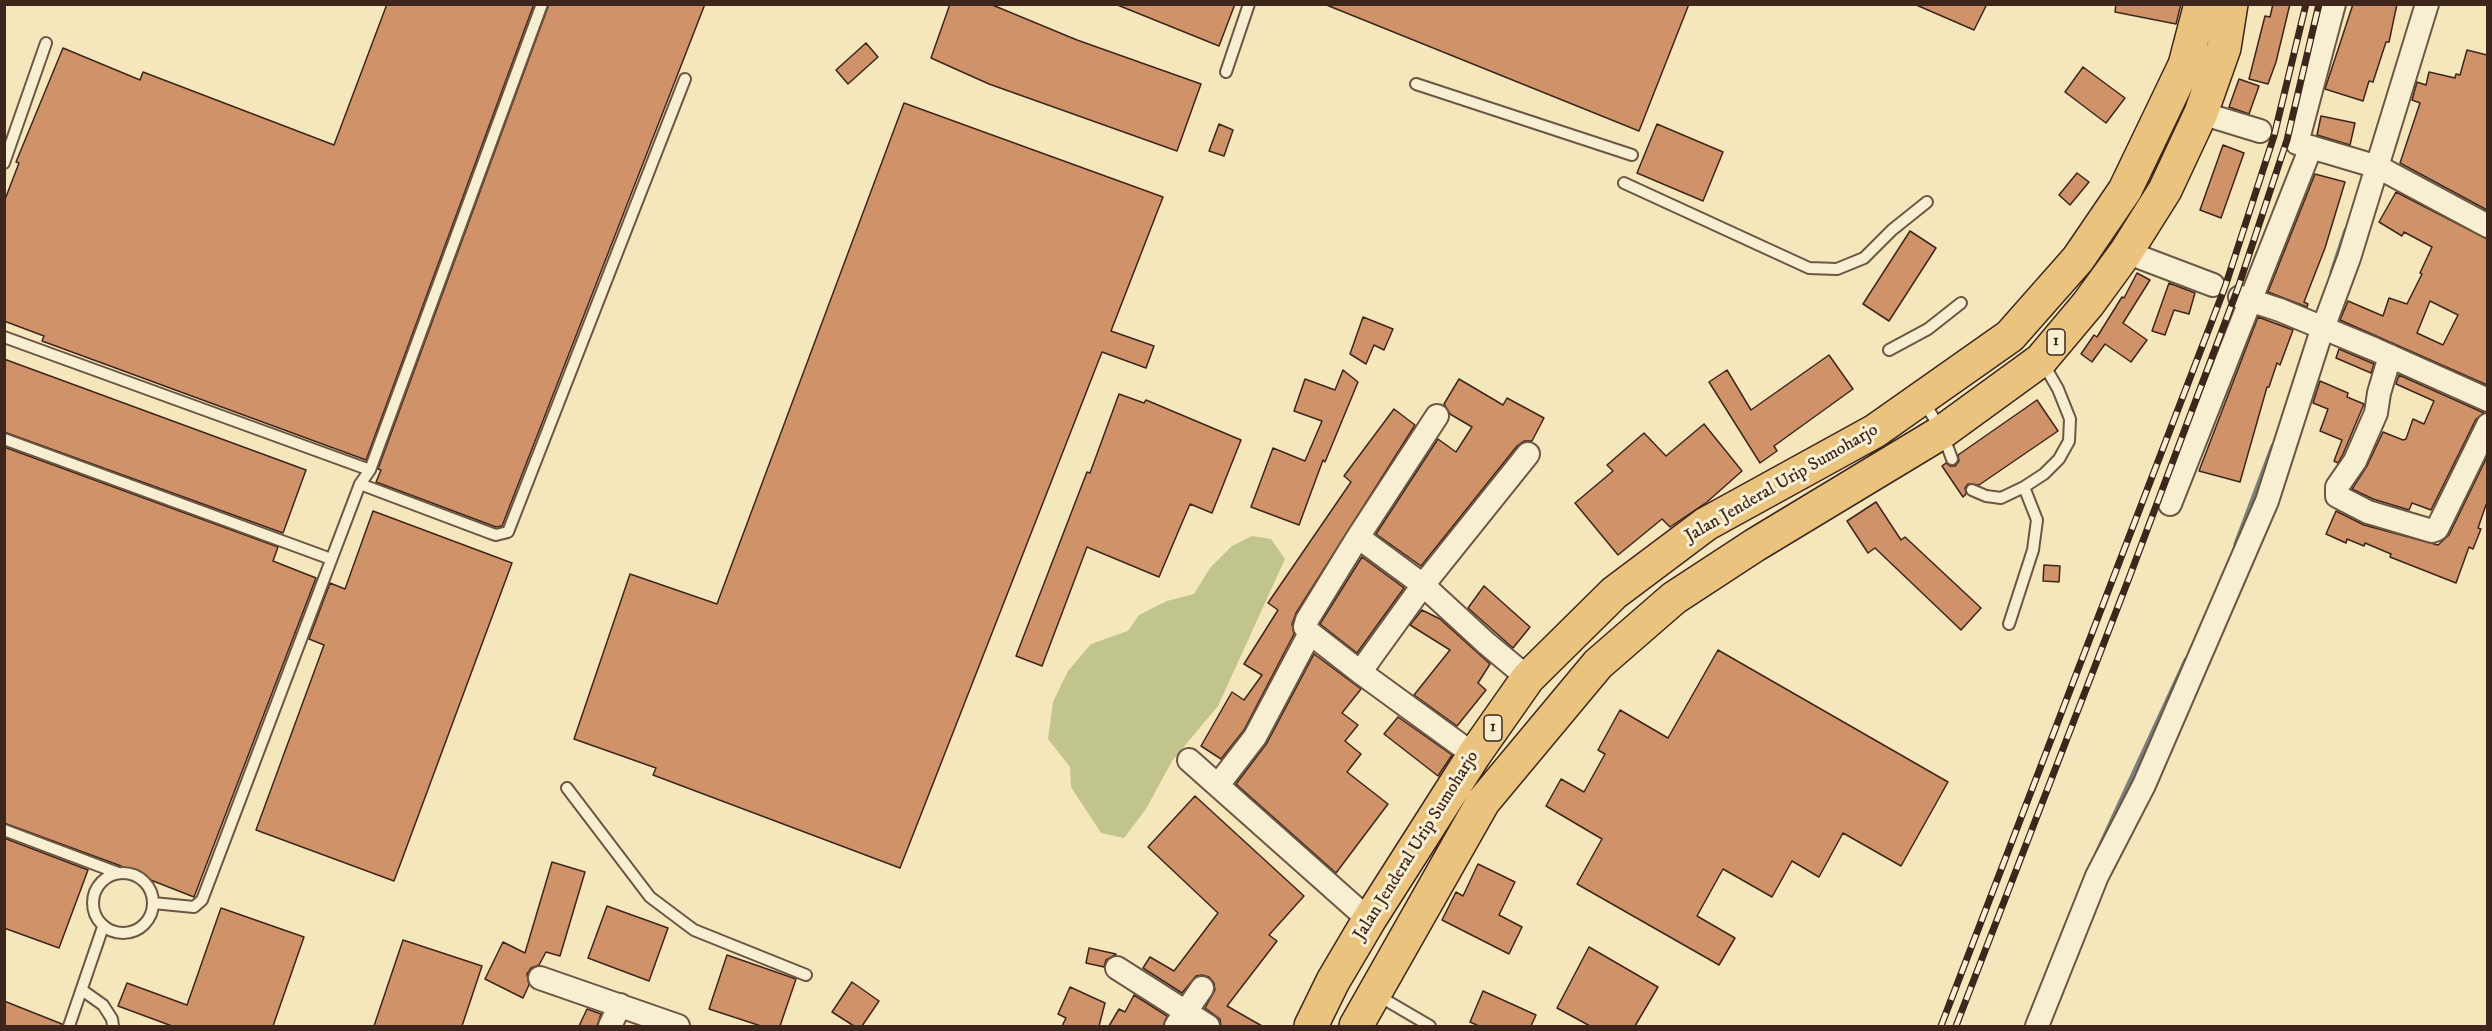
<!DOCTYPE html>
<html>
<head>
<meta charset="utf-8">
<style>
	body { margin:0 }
	#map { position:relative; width:2492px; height:1031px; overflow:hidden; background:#f5e7bb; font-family:"IM FELL DW Pica",serif }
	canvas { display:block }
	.frame { position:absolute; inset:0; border:6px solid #3f261d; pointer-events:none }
</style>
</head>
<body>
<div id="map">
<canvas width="2492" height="1031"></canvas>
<div class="frame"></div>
</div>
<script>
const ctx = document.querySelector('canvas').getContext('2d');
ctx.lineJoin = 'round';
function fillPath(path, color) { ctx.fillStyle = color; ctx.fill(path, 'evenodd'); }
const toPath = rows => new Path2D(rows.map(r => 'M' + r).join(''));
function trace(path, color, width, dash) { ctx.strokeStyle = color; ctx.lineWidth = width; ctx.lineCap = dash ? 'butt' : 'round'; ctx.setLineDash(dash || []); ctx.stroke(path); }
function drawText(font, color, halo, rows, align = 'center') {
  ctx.font = font + ' "IM FELL DW Pica",serif'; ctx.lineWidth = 6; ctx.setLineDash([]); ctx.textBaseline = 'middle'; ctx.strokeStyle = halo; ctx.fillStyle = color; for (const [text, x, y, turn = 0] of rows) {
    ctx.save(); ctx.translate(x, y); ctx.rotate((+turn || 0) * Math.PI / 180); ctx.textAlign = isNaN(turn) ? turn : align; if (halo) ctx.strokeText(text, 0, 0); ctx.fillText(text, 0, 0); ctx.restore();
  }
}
fillPath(toPath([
	[1252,536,1271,539,1285,559,1218,706,1172,761,1146,809,1124,838,1101,833,1071,787,1070,767,1048,739,1053,702,1068,671,1091,644,1128,631,1139,615,1167,601,1194,594,1210,568,1232,546]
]), '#c1c48c');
trace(toPath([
	[2332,272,2346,230],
	[2236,544,2273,446],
	[2097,853,2186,660]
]), '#7a807c', 5);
const building = toPath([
	[387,4,534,4,366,460,42,341,44,336,4,321,4,202,19,163,16,162,63,48,140,80,143,72,334,145,387,4],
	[549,4,705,4,502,526,496,527,376,482,381,470,378,469,549,4],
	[950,4,990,4,1077,40,1201,84,1177,151,989,84,931,58,950,4],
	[1115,4,1235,4,1219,46,1115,4],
	[1324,4,1689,4,1639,131,1324,4],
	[1914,4,1987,4,1974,30,1914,4],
	[2116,4,2181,4,2176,24,2115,12,2116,4],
	[2273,4,2290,4,2276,62,2268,84,2249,79,2265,16,2270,17,2273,4],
	[2353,4,2397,4,2389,42,2386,42,2373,82,2369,81,2363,101,2325,89,2353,4],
	[866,43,878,57,848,84,836,70,866,43],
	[2467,50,2487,55,2487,210,2400,163,2420,103,2412,100,2417,82,2426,85,2429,72,2455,78,2456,74,2460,75,2467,50],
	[2083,67,2125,98,2106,123,2065,92,2083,67],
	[2239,79,2259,86,2249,114,2229,107,2239,79],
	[904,103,1163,197,1111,331,1154,346,1146,368,1102,352,900,868,653,775,656,768,574,739,630,574,717,604,904,103],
	[2321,116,2355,123,2350,145,2317,135,2321,116],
	[1219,124,1233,130,1224,156,1209,151,1219,124],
	[1657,124,1723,152,1703,201,1637,173,1657,124],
	[2223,145,2244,153,2221,218,2200,210,2223,145],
	[2077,173,2089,182,2070,205,2059,195,2077,173],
	[2315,174,2345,182,2325,248,2304,302,2308,304,2307,307,2268,292,2315,174],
	[2396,192,2487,239,2487,385,2340,320,2348,301,2383,316,2389,298,2407,304,2422,274,2420,273,2432,247,2404,232,2402,236,2379,222,2396,192],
	[2430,301,2458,315,2443,345,2417,333,2430,301],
	[1910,231,1936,248,1889,321,1863,304,1910,231],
	[2137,273,2150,280,2123,323,2147,340,2131,362,2105,344,2092,362,2081,354,2094,335,2097,337,2122,297,2124,298,2137,273],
	[2169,283,2195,293,2189,314,2174,310,2165,335,2152,331,2169,283],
	[1363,317,1393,329,1384,350,1374,345,1366,364,1350,354,1363,317],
	[2258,317,2293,330,2280,365,2277,363,2269,387,2267,387,2240,482,2199,471,2258,317],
	[2339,349,2374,364,2371,373,2336,358,2339,349],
	[1829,355,1853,389,1774,446,1777,451,1760,463,1709,382,1727,370,1751,410,1829,355],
	[4,359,306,470,283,533,4,432,4,359],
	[1343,370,1358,382,1325,462,1323,460,1299,525,1251,507,1273,448,1305,461,1322,421,1294,411,1305,379,1335,390,1343,370],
	[2399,375,2484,413,2476,419,2431,510,2412,503,2409,510,2373,499,2352,489,2367,466,2383,432,2403,440,2406,439,2413,419,2424,424,2434,401,2396,384,2399,375],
	[1459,379,1503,405,1507,398,1544,418,1532,441,1524,441,1517,446,1421,566,1376,534,1438,439,1456,452,1472,427,1450,414,1444,404,1459,379],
	[2320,381,2348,393,2347,397,2364,404,2343,454,2338,463,2334,461,2342,440,2320,431,2328,409,2313,403,2320,381],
	[1119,394,1144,403,1146,400,1241,440,1212,513,1190,504,1159,577,1087,547,1042,666,1016,656,1087,472,1090,473,1119,394],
	[2037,400,2058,431,1979,485,1968,484,1965,488,1966,494,1963,497,1942,466,1946,463,1950,466,1955,466,1959,461,1958,455,2037,400],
	[1394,409,1415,425,1296,613,1292,624,1294,634,1244,730,1221,759,1201,746,1232,692,1244,700,1262,675,1244,664,1278,610,1268,603,1351,482,1344,476,1394,409],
	[1704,424,1742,471,1707,502,1670,527,1662,519,1618,555,1575,503,1613,471,1607,465,1644,433,1666,456,1704,424],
	[4,447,278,547,273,561,316,578,194,897,125,870,121,866,4,823,4,447],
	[2487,457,2487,502,2478,528,2481,529,2473,549,2469,547,2456,583,2390,557,2391,554,2365,543,2364,546,2347,539,2346,543,2326,534,2336,511,2364,525,2438,545,2449,535,2487,457],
	[1876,502,1901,540,1905,537,1981,608,1961,630,1875,548,1868,553,1847,521,1876,502],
	[373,511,512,563,394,881,256,830,324,645,309,639,330,583,345,589,373,511],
	[1362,557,1404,588,1357,653,1320,624,1362,557],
	[2044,565,2060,566,2059,582,2043,581,2044,565],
	[1484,586,1530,627,1513,648,1468,608,1484,586],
	[1422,610,1440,619,1490,664,1478,683,1486,690,1457,726,1414,695,1450,650,1410,625,1422,610],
	[1718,650,1948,782,1901,866,1843,833,1819,877,1792,861,1772,897,1723,869,1697,916,1735,938,1719,965,1577,884,1602,839,1546,806,1561,779,1584,792,1605,754,1598,750,1620,710,1668,738,1718,650],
	[1314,654,1361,689,1342,713,1358,725,1345,741,1361,754,1347,772,1388,804,1336,873,1236,784,1267,743,1314,654],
	[1398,717,1452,755,1438,776,1384,734,1398,717],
	[1195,796,1304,896,1269,935,1277,941,1227,1006,1262,1026,1221,1026,1220,1019,1205,1008,1215,990,1214,983,1209,977,1202,975,1196,976,1182,993,1143,968,1150,957,1174,971,1218,913,1148,847,1195,796],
	[4,838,88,870,59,948,4,928,4,838],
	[552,862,585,872,560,956,546,952,539,965,531,968,527,974,529,985,523,998,485,979,503,942,525,953,552,862],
	[1478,864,1515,882,1499,915,1522,927,1509,954,1442,920,1456,892,1463,896,1478,864],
	[607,906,668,928,649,981,588,958,607,906],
	[221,908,304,937,273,1026,172,1026,118,1006,127,983,187,1005,221,908],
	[403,940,482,966,462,1026,374,1026,403,940],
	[1589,947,1658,987,1635,1026,1590,1026,1557,1008,1589,947],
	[1089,948,1116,954,1115,955,1106,960,1104,967,1086,963,1089,948],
	[727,955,796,979,780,1026,761,1026,709,1009,727,955],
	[852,982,879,1001,862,1026,854,1026,832,1012,852,982],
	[1070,987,1105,1003,1099,1026,1062,1026,1066,1018,1058,1014,1070,987],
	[1483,991,1536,1015,1531,1026,1479,1026,1470,1022,1483,991],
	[1134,995,1167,1016,1163,1026,1109,1026,1119,1009,1125,1012,1134,995],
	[4,1001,62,1024,62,1026,4,1026,4,1001],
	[587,1009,601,1014,597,1026,579,1026,587,1009]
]);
fillPath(building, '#cf9269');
trace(building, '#3f261d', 1.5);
const service = toPath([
	[1226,72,1249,4],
	[1416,84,1632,155],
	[4,163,46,43],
	[1624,183,1809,268,1837,269,1864,258,1892,230,1927,202],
	[4,337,370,470],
	[1889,350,1928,329,1961,303],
	[1923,400,1942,432,1952,459],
	[4,439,331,559],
	[360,484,490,533,496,535,508,532,685,79],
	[1972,490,1986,496,2001,498,2024,487,2044,474,2059,459,2069,441,2070,419,2058,389,2043,363],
	[2009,624,2033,550,2037,520,2024,487],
	[567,788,650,897,694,930,806,975],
	[4,830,118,873],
	'93 903a30 30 0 1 1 60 0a30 30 0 1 1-60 0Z',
	[153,903,194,907,202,900,360,484,370,470,542,4],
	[82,990,103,1005,112,1019,113,1026],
	[1377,995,1430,1026],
	[69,1026,103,927]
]);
const minor = toPath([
	[2334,4,2297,143,2378,167,2488,226],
	[2201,113,2260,131],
	[2126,252,2213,285],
	[2240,297,2280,310,2374,349,2488,400],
	[2390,356,2379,393,2376,413,2355,461,2337,487,2337,496,2368,512,2432,531,2437,529,2488,425],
	[2170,504,2311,147],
	[1358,537,1423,585,1486,643,1528,678],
	[1310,633,1360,672,1474,755],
	[1366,664,1423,585,1528,454],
	[1189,760,1369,920],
	[1218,785,1255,737,1310,633,1305,627,1307,620,1358,537,1437,416],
	[1117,968,1208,1026],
	[540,978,678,1026],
	[610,1026,620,1005],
	[1176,1026,1202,988],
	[2037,1026,2097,876,2144,785,2267,501,2319,339,2349,258,2427,4]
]);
const trunk = toPath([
	[1311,1026,1333,981,1369,920,1474,755,1528,678,1614,593,1706,524,1875,431,2010,336,2078,259,2125,190,2185,65,2201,4],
	[1356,1026,1483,802,1598,664,1674,598,1755,545,1942,432,2041,360,2088,304,2126,252,2165,190,2201,113,2224,48,2231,4]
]);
trace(service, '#6c5644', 14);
trace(minor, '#6c5644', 26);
trace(trunk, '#3f261d', 36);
trace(service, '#f8efd3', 10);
trace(minor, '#f8efd3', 22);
trace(trunk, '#eac47e', 33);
const rail = toPath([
	[1941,1026,2225,287,2274,136,2306,4],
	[1956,1026,2129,578,2238,288,2287,140,2319,4]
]);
trace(rail, '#3f261d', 7);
trace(rail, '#f8efd3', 4.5, [14]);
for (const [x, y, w] of [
	[2056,342,18],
	[1493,728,18]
]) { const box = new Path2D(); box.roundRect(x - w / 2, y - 13, w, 26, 4.5); ctx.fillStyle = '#f8efd3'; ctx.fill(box); trace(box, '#3f261d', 1.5); }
drawText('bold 16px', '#3f261d', null, [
	["1",2056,342],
	["1",1493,728]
]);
drawText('18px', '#3f261d', '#f8efd3', [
	["Jalan Jenderal Urip Sumoharjo",1782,484,-30],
	["Jalan Jenderal Urip Sumoharjo",1417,846,-58]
]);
</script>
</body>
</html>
